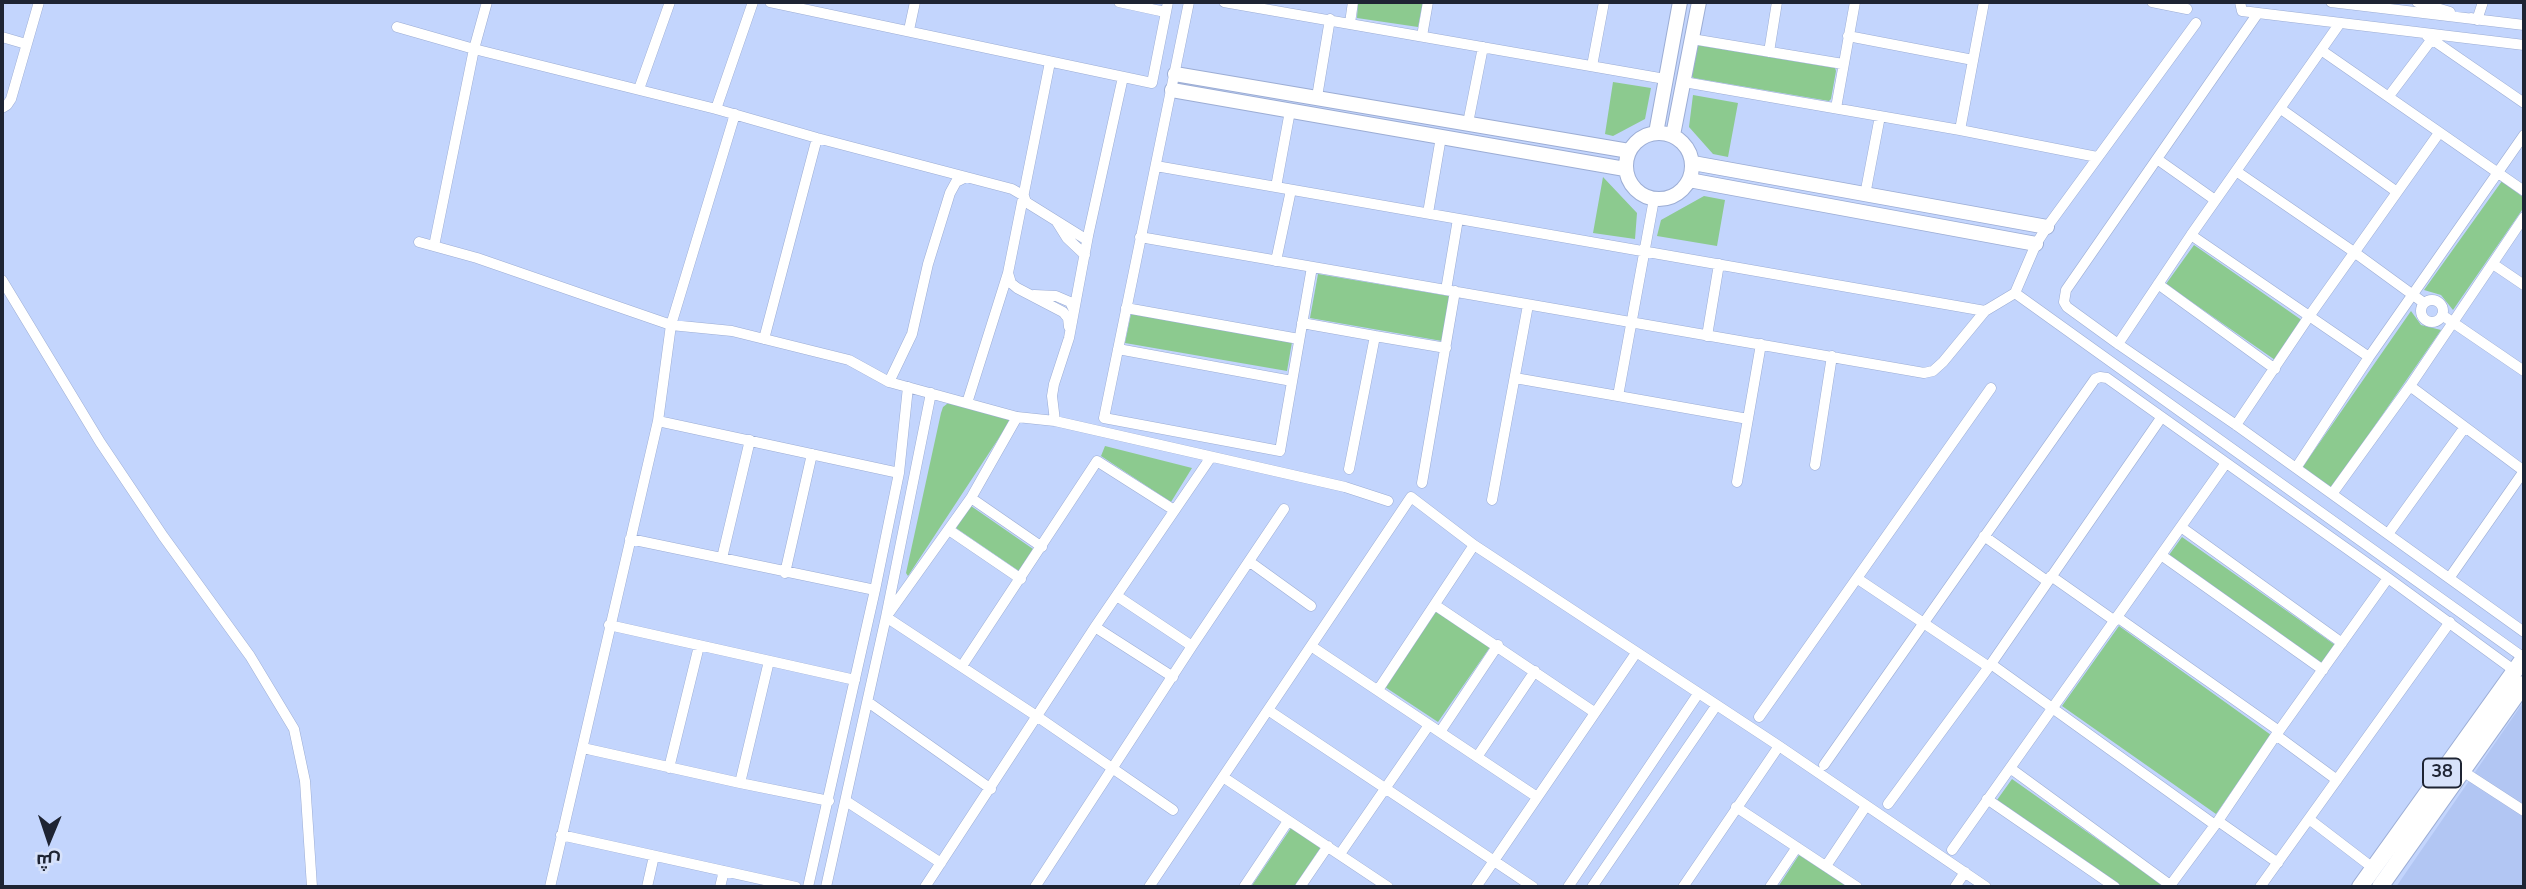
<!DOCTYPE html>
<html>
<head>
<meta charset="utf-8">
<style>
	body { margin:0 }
	#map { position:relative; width:2526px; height:889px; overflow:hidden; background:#c3d5fd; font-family:"Nunito Sans",Cairo,sans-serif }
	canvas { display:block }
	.frame { position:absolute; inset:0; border:4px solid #1e2433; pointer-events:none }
	.north { position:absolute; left:14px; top:805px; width:70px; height:70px; -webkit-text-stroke:5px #d7e2fa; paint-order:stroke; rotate:182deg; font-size:19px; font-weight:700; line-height:28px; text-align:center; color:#1e2433 }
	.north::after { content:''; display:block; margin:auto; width:24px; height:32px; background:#1e2433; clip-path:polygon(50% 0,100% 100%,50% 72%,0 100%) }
</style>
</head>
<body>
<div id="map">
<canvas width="2526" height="889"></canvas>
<div class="frame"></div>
<div class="north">ش</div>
</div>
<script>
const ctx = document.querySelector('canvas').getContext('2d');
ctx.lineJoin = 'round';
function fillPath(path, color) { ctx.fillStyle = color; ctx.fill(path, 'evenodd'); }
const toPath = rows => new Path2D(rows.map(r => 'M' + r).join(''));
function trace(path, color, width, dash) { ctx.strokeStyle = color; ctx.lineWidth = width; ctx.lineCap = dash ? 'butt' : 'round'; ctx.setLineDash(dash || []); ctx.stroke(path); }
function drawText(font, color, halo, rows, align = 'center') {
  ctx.font = font + ' "Nunito Sans",sans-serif'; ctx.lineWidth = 5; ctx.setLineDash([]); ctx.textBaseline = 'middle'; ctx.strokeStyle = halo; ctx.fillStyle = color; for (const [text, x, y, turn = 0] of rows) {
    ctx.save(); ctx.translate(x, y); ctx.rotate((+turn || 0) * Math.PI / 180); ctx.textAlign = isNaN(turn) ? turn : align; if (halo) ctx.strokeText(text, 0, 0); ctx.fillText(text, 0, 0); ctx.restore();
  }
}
fillPath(toPath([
	[2524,701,2524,887,2396,887]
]), '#b2c6f3');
fillPath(toPath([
	[1358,2,1423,2,1418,27,1357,18],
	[1697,45,1835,68,1836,71,1831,99,1829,101,1694,78,1691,76],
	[1613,82,1651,88,1645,119,1613,136,1605,134],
	[1693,95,1738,103,1728,157,1713,154,1689,127],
	[1603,177,1637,213,1635,239,1593,233],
	[2502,181,2524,198,2524,207,2453,310,2441,295,2424,290],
	[1704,196,1725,200,1717,246,1657,236,1661,220],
	[2194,245,2303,321,2275,360,2166,284],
	[1318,274,1449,296,1442,341,1310,318],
	[2411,311,2421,325,2441,330,2331,489,2302,468],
	[1131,314,1292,342,1287,371,1125,343],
	[952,400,1014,415,908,576,906,573,941,413,943,407],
	[1105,446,1192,468,1171,502,1101,456],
	[971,506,1033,549,1019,571,956,528],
	[2182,537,2335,645,2321,664,2169,555],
	[1436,611,1490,647,1438,722,1385,687],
	[2119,626,2271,735,2216,814,2062,706],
	[2012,779,2165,887,2122,887,1997,800],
	[1291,828,1321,847,1294,887,1251,887],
	[1799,855,1849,887,1778,887]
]), '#8cca8f');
const street = toPath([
	[770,2,1152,83,1168,2],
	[1119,2,1165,12],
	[1189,2,1104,418,1280,451,1312,267],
	[1224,2,1665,79],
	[2152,2,2187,9],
	[2240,2,2242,11,2258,13,2524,45],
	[2331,2,2524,25],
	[2417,2,2450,12],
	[2258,13,2066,290,2064,302,2067,307,2118,344,2236,425,2524,632],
	[2471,18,2477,20,2483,2],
	[1350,23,1353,2],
	[397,27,474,49,716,109,817,138,1012,189,1024,196,1026,202,1087,240],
	[909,30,915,2],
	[1422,36,1428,2],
	[1848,36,1973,60],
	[2427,36,2524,103],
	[2,37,26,44],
	[1692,39,1843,64],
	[2321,50,2524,191],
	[1769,52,1777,2],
	[1592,66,1604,2],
	[1684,82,1960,130,2097,157],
	[639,89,670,2],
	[2389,96,2435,35],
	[1317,97,1330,19],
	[2,108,7,105,11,99,39,2],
	[1836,108,1855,2],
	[716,109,753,2],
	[2281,109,2397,192],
	[1468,123,1483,47],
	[1960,130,1984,2],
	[2157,159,2215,200],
	[1156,166,1985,311],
	[2236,171,2354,252,2424,303],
	[1276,187,1290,111],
	[1865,195,1880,116],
	[1428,213,1441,137],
	[1057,222,1067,238,1085,255],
	[2191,235,2369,357],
	[1140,237,1924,373,1933,371,1943,362,1985,311,2015,293,2036,244,2047,227,2196,23],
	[419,242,477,258,671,325,732,331,849,360,889,382,1017,417,1055,421,1052,396,1054,384,1069,338,1088,236,1123,77],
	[434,246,474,49,487,2],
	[1276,261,1291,190],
	[2493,264,2524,285],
	[1008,273,1011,283,1017,288,1063,312,1068,318,1069,327],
	[2,280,100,442,163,536,250,656,294,729,305,781,312,887],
	[2158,284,2275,369],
	[1446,290,1458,219],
	[2015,293,2524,658],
	[1034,295,1056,296,1070,302,1074,310],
	'2421 311a11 11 0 1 1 22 0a11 11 0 1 1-22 0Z',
	[1126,308,1299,339],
	[2442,315,2524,371],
	[1302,323,1375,336,1349,469],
	[1375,336,1446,348],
	[1707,336,1719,264],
	[764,339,817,138],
	[2118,344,2191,235,2340,23],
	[1118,349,1292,381],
	[1515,378,1618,396,1654,199],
	[889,382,912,334,928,264,950,193,956,182,966,177],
	[2410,386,2524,471],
	[1618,396,1748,419],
	[967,403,1008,273,1050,62],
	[1017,417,971,498,886,617,1038,717,1173,810],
	[658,421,899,473],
	[1055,421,1345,487,1388,501],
	[2236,425,2310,315,2439,133],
	[1815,465,1832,356],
	[2296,468,2369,357,2524,135],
	[1737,482,1761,344],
	[1422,483,1455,291],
	[2332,494,2410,386,2524,217],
	[971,498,1042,547],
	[1492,500,1528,305],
	[2181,527,2342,643],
	[949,530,1021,579],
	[2388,534,2465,427],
	[1984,536,2047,581],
	[630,539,875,590],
	[2161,555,2323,670],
	[722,558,750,440],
	[1250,562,1311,606],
	[785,573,812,454],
	[2051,576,2115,621],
	[2450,577,2524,471],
	[1858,579,1989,667],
	[1117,596,1192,646],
	[1435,605,1594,712],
	[2117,617,2279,731],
	[609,625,855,680],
	[1095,627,1173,677],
	[1311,646,1537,797],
	[1991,664,2215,825],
	[962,666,1097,461,1174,510],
	[1378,690,1474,545],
	[868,702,991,789],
	[1268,710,1533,887],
	[1759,717,1991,388],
	[1440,732,1498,645],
	[2276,735,2337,780],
	[583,748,740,783,829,801],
	[1477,757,1535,671],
	[1824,765,2095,379,2100,377,2107,378,2388,578,2515,671],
	[669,768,699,646],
	[2010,768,2170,885],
	[2464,772,2524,811],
	[1223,777,1388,887],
	[740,783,769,661],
	[1987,799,2115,887],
	[846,801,941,863],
	[1888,804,1991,664,2161,418],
	[1736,807,1857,887],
	[2309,819,2373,868],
	[2218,821,2278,863],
	[561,835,796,887],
	[1952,850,2226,463],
	[1340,854,1429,725],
	[1826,866,1866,806],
	[550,887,658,421,671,325,735,114],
	[647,887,654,856],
	[720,887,724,871],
	[808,887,875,590,899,473,908,387],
	[826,887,886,617,931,393],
	[925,887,1095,627,1211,457],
	[1035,887,1192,646,1284,509],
	[1149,887,1411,497,1474,545,1779,746,1986,887],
	[1244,887,1288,821],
	[1300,887,1328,846],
	[1476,887,1636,653],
	[1568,887,1698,694],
	[1592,887,1716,706],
	[1683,887,1779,746],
	[1770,887,1797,847],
	[1955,887,1965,872],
	[2169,887,2218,821,2276,735,2388,578],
	[2260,887,2450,622]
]);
const secondary = toPath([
	[1175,74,1629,151],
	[1172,90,1625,169],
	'1626 166a33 33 0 1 1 66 0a33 33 0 1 1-66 0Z',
	[1656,133,1680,2],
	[1673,135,1699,2],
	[1693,163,2047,227],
	[1689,180,2036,244]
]);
const primary = toPath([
	[2360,887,2524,658],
	[2380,887,2524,684]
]);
trace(street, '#9cadd4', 11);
trace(secondary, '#9cadd4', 16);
trace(primary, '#9cadd4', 18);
trace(street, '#fff', 10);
trace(secondary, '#fff', 14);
trace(primary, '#fff', 16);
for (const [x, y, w] of [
	[2442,773,38]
]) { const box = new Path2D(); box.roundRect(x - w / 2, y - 14.5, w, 29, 5); ctx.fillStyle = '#d7e2fa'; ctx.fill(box); trace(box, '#1e2433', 2); }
drawText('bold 18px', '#1e2433', null, [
	["38",2442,773]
]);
</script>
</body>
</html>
